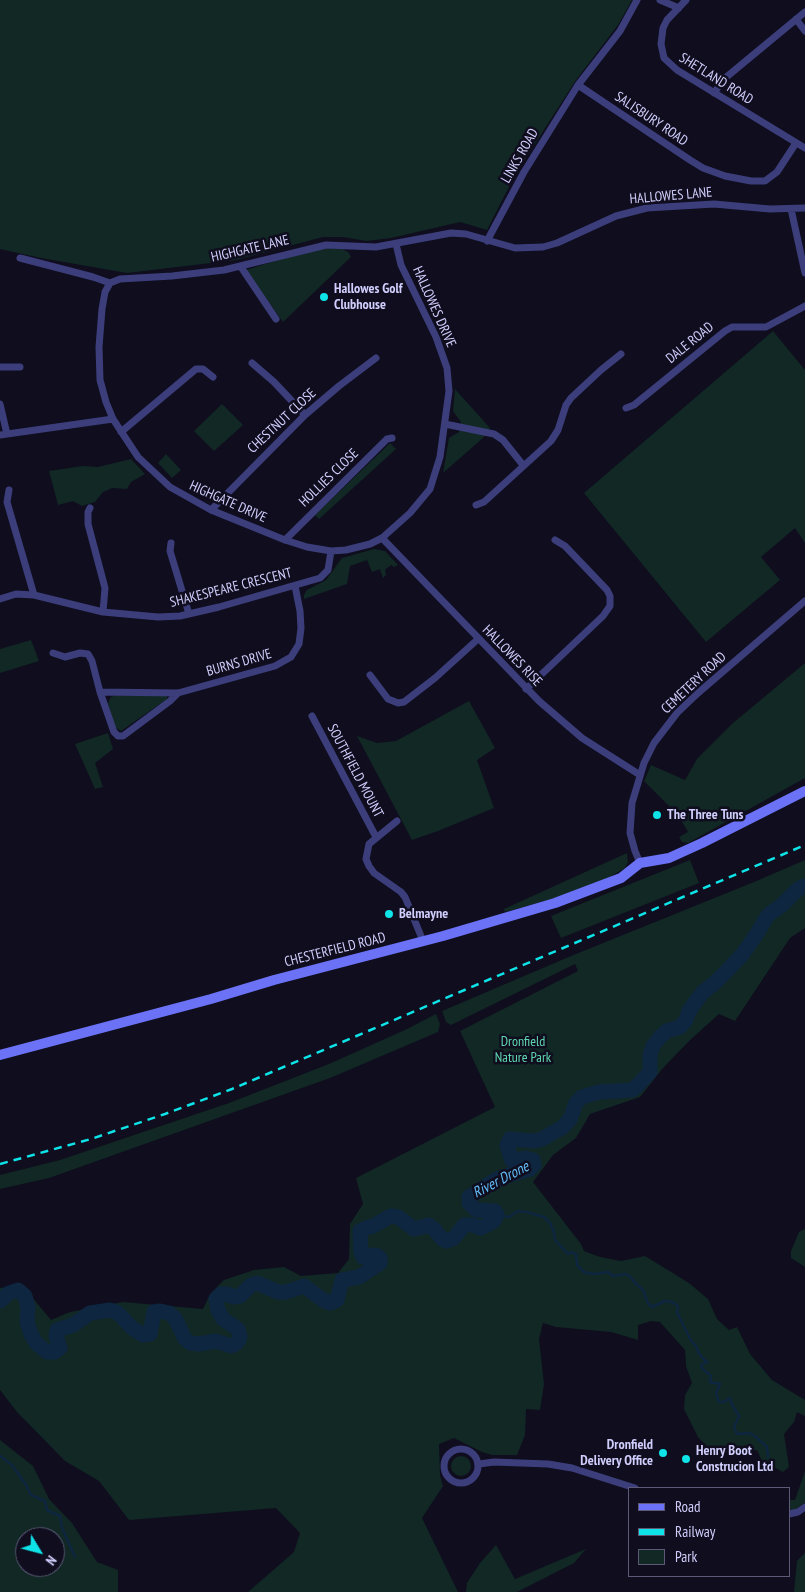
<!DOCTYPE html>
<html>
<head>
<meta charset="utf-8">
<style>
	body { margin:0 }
	#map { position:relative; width:805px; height:1592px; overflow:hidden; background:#0f0d1e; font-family:"PT Sans Narrow",sans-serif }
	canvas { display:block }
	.legend { position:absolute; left:628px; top:1487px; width:162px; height:90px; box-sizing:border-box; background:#0f0d1e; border:1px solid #5c5a77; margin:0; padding:6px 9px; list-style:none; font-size:15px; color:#d0cefc }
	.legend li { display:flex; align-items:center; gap:10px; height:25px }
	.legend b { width:25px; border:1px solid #5c5a77 }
	.north { position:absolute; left:15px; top:1527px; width:50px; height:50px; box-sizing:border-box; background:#0f0d1e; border:1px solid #5c5a77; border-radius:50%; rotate:127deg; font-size:14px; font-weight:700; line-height:20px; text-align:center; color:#d0cefc }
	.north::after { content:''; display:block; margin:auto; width:18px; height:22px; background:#0ee3e8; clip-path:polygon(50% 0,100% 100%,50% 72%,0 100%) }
</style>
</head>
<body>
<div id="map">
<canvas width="805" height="1592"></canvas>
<ul class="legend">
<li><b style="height:6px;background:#6b72f6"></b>Road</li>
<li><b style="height:6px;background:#0ee3e8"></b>Railway</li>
<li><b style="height:14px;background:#112825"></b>Park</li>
</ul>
<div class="north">N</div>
</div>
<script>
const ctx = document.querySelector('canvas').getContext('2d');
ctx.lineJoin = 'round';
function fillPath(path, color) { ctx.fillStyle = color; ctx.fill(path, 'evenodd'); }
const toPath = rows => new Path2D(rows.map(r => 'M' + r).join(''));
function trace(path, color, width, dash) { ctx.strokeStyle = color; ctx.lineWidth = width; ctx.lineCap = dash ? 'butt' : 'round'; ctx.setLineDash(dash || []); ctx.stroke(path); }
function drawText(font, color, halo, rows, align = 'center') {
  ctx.font = font + ' "PT Sans Narrow",sans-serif'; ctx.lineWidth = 5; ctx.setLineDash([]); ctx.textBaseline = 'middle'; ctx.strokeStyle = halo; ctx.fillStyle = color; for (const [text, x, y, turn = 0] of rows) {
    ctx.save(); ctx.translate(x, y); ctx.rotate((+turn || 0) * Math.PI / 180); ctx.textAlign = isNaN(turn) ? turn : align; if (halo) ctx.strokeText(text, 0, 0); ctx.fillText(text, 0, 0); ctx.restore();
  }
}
fillPath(toPath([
	[0,0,632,0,618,25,576,80,515,175,487,230,460,222,391,238,366,241,343,237,323,237,236,260,127,273,41,258,0,249],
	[322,248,343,249,349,253,351,257,283,322,246,270,304,252],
	[773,331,805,370,805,543,795,528,761,557,780,580,706,642,584,493],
	[455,389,490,428,484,437,443,473,449,438,459,432,461,422,453,411],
	[222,404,243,425,214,451,194,431],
	[390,443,396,449,319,519,315,515],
	[166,454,181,470,172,478,158,463],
	[131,459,145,474,131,482,127,489,112,488,103,492,95,502,82,506,73,501,58,505,49,471,83,466,98,467],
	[374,549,385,551,398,565,394,567,391,565,385,570,386,575,383,578,380,569,372,572,367,560,350,566,347,584,304,599,304,595,307,590,326,580,342,558],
	[31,640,39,661,0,673,0,649],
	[805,663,805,778,688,843,682,842,679,837,688,832,678,815,644,781,651,765,685,780,697,759,733,723],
	[116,695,164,696,167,696,167,699,121,731,115,727,108,703,111,697],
	[469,701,495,748,477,760,494,808,438,831,412,840,357,736,377,743,396,741],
	[108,733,113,749,95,763,103,787,95,789,75,744],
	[627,853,628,862,625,868,601,882,552,899,505,912,504,909],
	[690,860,699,883,561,938,551,916],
	[805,860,805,928,790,938,735,1021,719,1014,689,1041,663,1068,640,1097,590,1114,576,1138,553,1155,533,1182,581,1244,584,1251,600,1257,621,1261,645,1256,689,1283,708,1299,717,1319,729,1330,737,1327,750,1354,772,1380,805,1400,805,1416,797,1412,794,1422,784,1434,789,1467,783,1472,762,1461,757,1450,741,1451,732,1456,708,1448,698,1437,684,1409,685,1395,692,1383,686,1366,685,1350,660,1322,651,1321,638,1325,638,1340,611,1332,556,1327,543,1323,539,1339,544,1384,540,1410,526,1409,525,1435,517,1455,492,1455,482,1452,454,1438,439,1444,440,1476,443,1486,422,1518,458,1592,248,1592,294,1552,300,1533,276,1508,129,1520,99,1481,65,1461,17,1412,0,1390,0,1288,22,1285,51,1320,70,1312,123,1302,203,1309,210,1294,224,1280,254,1270,284,1267,301,1276,338,1273,349,1259,350,1224,363,1204,356,1178,495,1107,460,1031,578,971,575,964,451,1025,446,1022,442,1011,571,956,754,882],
	[436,1014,440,1024,438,1032,330,1078,49,1178,0,1189,0,1175,60,1160,229,1103,329,1064,407,1029],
	[805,1229,805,1267,791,1258,791,1251,799,1232],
	[0,1440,33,1466,49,1499,72,1523,97,1562,118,1570,118,1592,0,1592],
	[25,1537,55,1537,55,1567,25,1567],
	'451 1466a10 10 0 1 1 20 0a10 10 0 1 1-20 0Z',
	[805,1471,805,1502,794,1511,789,1511,789,1500,795,1500],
	[496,1545,515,1579,586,1549,574,1563,517,1592,466,1592,467,1583,480,1563],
	[805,1553,805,1592,794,1592,797,1561]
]), '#112825');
trace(toPath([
	[497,1215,509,1217,518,1211,527,1212,544,1217,550,1223,554,1232,555,1240,568,1254,572,1252,576,1254,577,1265,584,1272,593,1274,608,1272,613,1276,626,1274,631,1277,634,1282,643,1290,648,1303,652,1307,665,1301,672,1302,678,1306,677,1312,690,1339,696,1346,699,1354,707,1362,701,1365,703,1369,711,1376,710,1382,720,1384,716,1393,719,1402,724,1402,730,1398,732,1405,739,1416,734,1427,737,1434,749,1433,755,1436,767,1447,768,1457],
	[0,1456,12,1465,26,1485,31,1495,45,1501,47,1510,60,1516,62,1528,75,1557]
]), '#0f2641', 2.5);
trace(toPath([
	[0,1301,9,1293,18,1290,25,1296,28,1307,27,1322,31,1334,36,1343,47,1352,55,1352,60,1348,56,1336,57,1330,73,1325,90,1313,110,1310,118,1313,132,1328,143,1335,150,1334,154,1312,160,1311,169,1313,175,1318,185,1339,190,1343,199,1344,216,1341,231,1346,237,1343,240,1337,238,1329,223,1319,218,1310,216,1299,221,1294,227,1294,234,1297,240,1296,251,1285,257,1283,278,1292,286,1292,304,1286,323,1300,330,1303,337,1300,342,1280,359,1277,380,1263,380,1258,376,1255,363,1257,361,1253,360,1231,366,1228,373,1226,391,1216,398,1217,414,1229,429,1225,435,1230,442,1239,447,1241,454,1238,464,1225,473,1225,481,1228,494,1221,497,1215,495,1211,476,1210,469,1203,469,1197,497,1179,530,1169,534,1165,533,1160,525,1158,512,1161,507,1145,510,1139,534,1141,542,1139,563,1127,570,1119,576,1103,582,1097,599,1092,632,1090,638,1085,650,1072,650,1055,653,1046,660,1037,667,1031,680,1027,686,1020,689,1011,702,993,716,982,742,955,756,935,768,915,782,905,798,889,805,886]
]), '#0f2641', 15);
trace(toPath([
	[637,0,620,31,578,85,690,160,703,168,725,176,751,181,765,181,777,172,796,143],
	[660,0,679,8],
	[686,0,667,20,663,28,661,44,664,58,677,70,805,148],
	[796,19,805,31],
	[714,93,724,79,805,12],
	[791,209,805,273],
	[487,241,524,172,578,85],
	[20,258,93,277,110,283,120,279,172,276,224,270,326,245,376,247,451,233,466,234,515,248,543,247,557,243,616,216,647,208,714,204,770,209,805,208],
	[241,267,276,319],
	[110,283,105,292,102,309,99,347,100,380,106,402,113,419,138,457,170,487,211,510,285,540,307,547,331,551,346,550,370,544,382,538,410,513,430,489,440,457,449,391,447,368,436,337,401,265,396,244],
	[252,363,274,382,305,415],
	[0,367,20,367],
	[0,404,7,434],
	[626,408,634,405,725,331,732,327,766,327,805,306],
	[445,424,494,434,503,440,523,465],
	[121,432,196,369,203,369,213,377],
	[0,435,113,419],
	[9,490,7,502,34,595],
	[476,505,484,502,551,441,558,430,566,405,571,398,601,370,621,354],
	[90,508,88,512,88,524,105,588,103,612],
	[211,510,305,415,339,386,376,358],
	[382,538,539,701,582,738,640,775],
	[285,540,384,442,387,439,392,438],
	[171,543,170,551,189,614],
	[0,599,16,594,34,595,103,612,158,617,180,616,219,607,320,578,328,570,331,551],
	[53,653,65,657,80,653,88,654,92,661,100,692,178,693,275,666,291,657,299,644,301,628,300,611,295,586],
	[370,675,388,699,398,703,404,702,435,678,478,639],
	[526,689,603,616,610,606,610,596,607,590,565,546,555,540],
	[100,692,114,732,118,736,123,736,170,701,178,693],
	[312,716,376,837],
	[397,821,369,844,366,859,369,866,374,873,401,892,405,897,423,941],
	[640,863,635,851,630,833,632,803,644,763,654,743,677,713,698,693,805,601],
	'444 1466a17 17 0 1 1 34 0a17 17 0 1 1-34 0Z',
	[479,1464,494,1462,548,1464,572,1468,635,1488],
	[789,1514,798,1512,805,1507]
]), '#3b3e7b', 7);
trace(toPath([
	[0,1055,211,999,274,980,443,936,555,903,621,878,640,863,669,858,702,843,805,791]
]), '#6b72f6', 10);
trace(toPath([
	[0,1164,91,1139,165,1114,232,1089,805,845]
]), '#0ee3e8', 2.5, [8, 6]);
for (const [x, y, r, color] of [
	[324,297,5,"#0ee3e8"],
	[657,815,5,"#0ee3e8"],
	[389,914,5,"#0ee3e8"],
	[663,1453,5,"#0ee3e8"],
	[686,1459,5,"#0ee3e8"]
]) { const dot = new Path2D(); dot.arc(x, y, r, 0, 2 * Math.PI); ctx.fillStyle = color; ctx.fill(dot); trace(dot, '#0f0d1e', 2); }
drawText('14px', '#d0cefc', '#0f0d1e', [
	["SHETLAND ROAD",716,79,32],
	["SALISBURY ROAD",651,119,34],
	["LINKS ROAD",520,156,-60],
	["HALLOWES LANE",671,196,-5],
	["HIGHGATE LANE",250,249,-13],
	["HALLOWES DRIVE",434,307,66],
	["DALE ROAD",690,343,-39],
	["CHESTNUT CLOSE",282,421,-43],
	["HOLLIES CLOSE",329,478,-44],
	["HIGHGATE DRIVE",228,502,24],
	["SHAKESPEARE CRESCENT",231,588,-14],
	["HALLOWES RISE",512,656,46],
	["BURNS DRIVE",239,663,-16],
	["CEMETERY ROAD",694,683,-43],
	["SOUTHFIELD MOUNT",355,771,62],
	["CHESTERFIELD ROAD",335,950,-14]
]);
drawText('bold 14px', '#d0cefc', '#0f0d1e', [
	["Hallowes Golf",334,289],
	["Clubhouse",334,305],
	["The Three Tuns",667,815],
	["Belmayne",399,914],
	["Dronfield",653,1445,"right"],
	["Delivery Office",653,1461,"right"],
	["Henry Boot",696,1451],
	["Construcion Ltd",696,1467]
], 'left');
drawText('14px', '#5fd7b0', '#0f0d1e', [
	["Dronfield",523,1042],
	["Nature Park",523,1058]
]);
drawText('italic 15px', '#62bdf6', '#0f0d1e', [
	["River Drone",501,1180,-28]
]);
</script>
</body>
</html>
